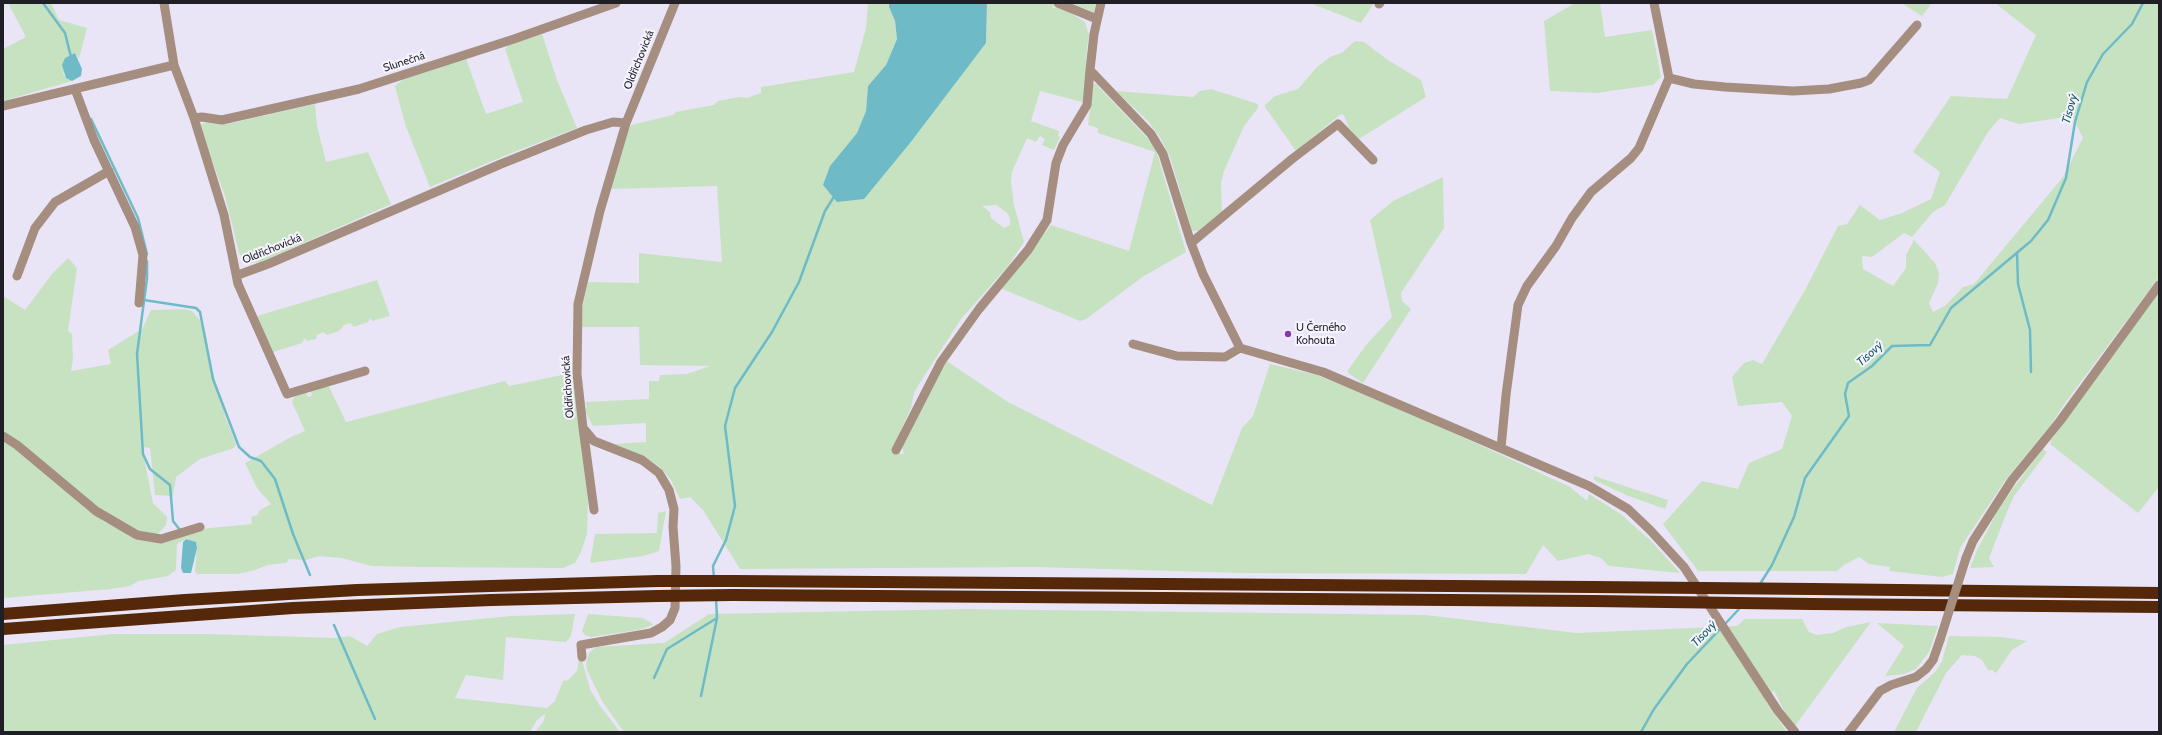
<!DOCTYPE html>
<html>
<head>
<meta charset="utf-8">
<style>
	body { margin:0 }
	#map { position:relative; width:2162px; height:735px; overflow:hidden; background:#e9e5f7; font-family:Cabin,sans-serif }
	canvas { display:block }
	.frame { position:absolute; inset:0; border:4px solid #201f25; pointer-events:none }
</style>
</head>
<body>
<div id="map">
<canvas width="2162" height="735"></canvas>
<div class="frame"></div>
</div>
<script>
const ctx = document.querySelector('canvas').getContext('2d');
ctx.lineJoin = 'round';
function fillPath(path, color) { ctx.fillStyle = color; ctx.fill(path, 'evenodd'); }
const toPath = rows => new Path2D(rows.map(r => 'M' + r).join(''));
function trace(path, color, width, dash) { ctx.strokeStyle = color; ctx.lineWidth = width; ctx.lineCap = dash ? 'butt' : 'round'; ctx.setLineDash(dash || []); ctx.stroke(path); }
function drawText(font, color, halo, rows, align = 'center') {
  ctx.font = font + ' Cabin,sans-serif'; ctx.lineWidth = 4; ctx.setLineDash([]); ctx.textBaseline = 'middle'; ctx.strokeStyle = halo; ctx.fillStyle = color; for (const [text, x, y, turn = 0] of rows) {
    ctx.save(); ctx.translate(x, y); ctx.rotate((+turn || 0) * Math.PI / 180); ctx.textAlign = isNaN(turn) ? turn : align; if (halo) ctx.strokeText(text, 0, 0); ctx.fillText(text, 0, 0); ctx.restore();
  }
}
fillPath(toPath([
	[8,3,51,3,59,20,87,28,79,59,75,53,63,73,66,78,72,81,3,101,3,49,26,37],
	[868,3,889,3,889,7,895,21,897,39,886,65,868,86,866,111,857,133,830,166,986,43,987,3,1053,3,1053,8,1058,7,1069,12,1085,22,1089,35,1087,48,1085,98,1082,102,1040,91,1031,121,1059,131,1058,136,1060,137,1054,150,1042,145,1045,139,1040,136,1036,142,1027,138,1012,172,1011,182,1014,205,1024,242,1008,266,961,319,919,384,914,393,911,408,891,452,904,454,902,447,945,360,1008,402,1212,505,1242,428,1253,416,1270,364,1317,375,1416,416,1508,458,1570,487,1587,501,1589,494,1622,515,1651,541,1680,573,1609,566,1601,558,1588,554,1558,561,1543,545,1526,574,1241,573,1037,567,740,569,703,510,690,497,680,499,671,480,661,468,645,457,614,444,646,442,646,423,593,426,585,411,587,407,585,402,649,399,649,381,659,381,660,375,687,374,710,366,640,365,639,327,582,327,583,304,588,282,639,283,639,253,722,262,717,186,609,189,627,130,631,125,673,115,676,112,714,105,718,101,739,97,747,98,761,93,761,87,854,72,866,28],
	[996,205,1007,213,1010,218,1010,225,1004,228,991,218,990,212,982,206],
	[1070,3,1096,3,1094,12],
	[1310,3,1374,3,1361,23],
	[1575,3,1600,3,1605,37,1652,30,1661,77,1653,85,1596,93,1550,91,1544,21],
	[1901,3,1932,3,1922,16],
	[1995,3,2159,3,2159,277,2065,403,2052,423,2004,482,1960,548,1953,574,1942,577,1889,571,1890,567,1869,564,1859,557,1844,565,1837,571,1698,571,1663,524,1702,481,1738,489,1749,463,1782,449,1792,416,1782,402,1738,406,1732,377,1744,363,1753,360,1762,364,1805,290,1838,226,1847,224,1860,205,1880,220,1902,213,1931,199,1940,172,1913,152,1951,96,2007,99,2036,35],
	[2072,116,2083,138,2063,177,1974,284,1963,287,1946,305,1933,312,1929,303,1938,283,1939,273,1935,263,1914,240,1906,255,1906,268,1893,286,1863,269,1862,256,1872,257,1904,233,1912,237,1933,212,1945,205,1988,132,2000,118,2019,124],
	[542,34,557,80,577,128,514,152,430,187,405,124,395,86,404,79,466,59,486,114,523,102,505,49,507,48,507,46],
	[1355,41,1364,42,1388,60,1421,80,1426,97,1359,139,1349,128,1344,115,1341,114,1296,151,1265,107,1265,105,1275,96,1298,89,1317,67,1330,57,1343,52],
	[1093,84,1096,84,1150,141,1157,153,1186,252,1144,276,1086,319,1080,321,1000,288,1051,225,1129,251,1155,152,1098,133,1098,128,1088,125],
	[1211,89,1258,104,1258,108,1244,126,1224,171,1221,183,1222,212,1203,227,1198,231,1192,231,1170,157,1161,139,1148,121,1116,91,1193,97,1200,91],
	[315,104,317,126,326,162,368,152,391,204,261,262,250,263,244,260,239,253,225,196,200,128,201,125,206,122,227,124],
	[1443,177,1444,228,1401,293,1402,301,1411,309,1363,383,1348,373,1348,370,1366,345,1392,317,1370,220,1393,201],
	[68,258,77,268,68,331,72,334,73,359,71,371,111,364,108,350,142,329,151,310,184,309,192,311,200,320,205,334,215,381,226,419,236,444,234,448,200,459,176,477,173,496,155,495,150,448,142,447,153,503,167,517,166,525,158,534,137,532,74,491,104,522,139,539,200,529,252,524,251,517,257,515,260,510,271,504,257,488,245,463,291,437,305,431,292,402,293,399,295,396,306,392,308,397,312,396,311,391,328,385,346,422,505,381,509,386,562,375,574,385,588,500,587,534,581,552,575,563,563,568,419,567,371,566,342,558,319,556,306,560,289,559,286,563,268,565,252,571,237,574,197,574,195,572,197,545,187,538,177,544,176,570,168,576,139,581,130,586,111,589,3,598,3,296,25,310,52,274],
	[377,280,390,316,372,321,370,318,368,322,354,327,350,323,344,325,339,331,327,335,323,332,317,335,316,339,307,341,305,338,302,343,270,353,254,317],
	[2159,292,2159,487,2138,513,2050,444,2051,440],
	[2043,449,2047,452,2014,496,2007,512,1989,558,1994,567,1970,568,1976,552,1997,512,2011,491],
	[1594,476,1668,500,1665,509,1626,495,1594,480],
	[666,511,659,551,643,556,590,563,595,534,657,533,658,513],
	[966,609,1426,615,1576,633,1737,626,1745,619,1802,619,1809,632,1817,635,1833,633,1846,627,1871,622,1795,726,1787,717,1774,690,1766,702,1787,732,624,732,602,701,587,670,586,663,589,653,596,647,664,643,709,614],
	[575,614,571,636,566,642,506,637,503,680,466,675,455,698,547,708,555,701,563,681,568,680,577,671,579,658,582,660,590,689,598,703,620,732,535,732,543,722,546,713,537,720,530,732,3,732,3,645,113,634,205,634,336,638,350,636,367,646,377,634,400,627,511,616],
	[588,614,642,618,652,623,653,625,638,630,591,637,585,635,582,631],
	[1877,623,1938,626,1929,652,1916,669,1904,674,1885,676,1904,646],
	[1949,636,2002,637,2027,641,2012,650,1996,673,1992,670,1988,670,1982,660,1975,656,1962,655,1946,673,1916,732,1894,732,1917,688,1936,671,1942,661]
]), '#c7e2c1');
fillPath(toPath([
	[889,3,987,3,986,43,910,143,864,199,837,202,823,185,830,166,857,133,866,111,868,86,886,65,897,39,895,21,889,7],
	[75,53,82,69,81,76,72,81,66,78,62,65,65,58],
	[186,539,196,542,197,548,191,573,183,573,181,568,183,542]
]), '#6ebbc7');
trace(toPath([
	[43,3,65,33,71,57],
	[91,119,138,218,147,254],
	[2017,253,2018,284,2030,330,2031,372],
	[147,261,147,278,137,354,143,454,150,469,170,485,173,521,180,530],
	[144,300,196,308,200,312,213,379,239,447,250,457,261,461,275,479,293,534,310,575],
	[714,578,713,566,726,540,735,506,725,426,735,388,772,332,799,282,825,211,835,195],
	[1760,584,1772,565,1794,517,1805,478,1849,416,1845,394,1848,383,1872,366,1892,346,1930,345,1951,308,2031,241,2048,220,2066,178,2075,122,2087,82,2103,54,2132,24,2143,3],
	[334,625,375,719],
	[1724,625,1740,608],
	[654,678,667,649,717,618,716,599],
	[701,696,717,618],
	[1641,732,1654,709,1687,664,1721,628]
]), '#6ebbc7', 2.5);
trace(toPath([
	[164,3,174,65,194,118,224,215,238,284,287,394,365,371],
	[1058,3,1097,19],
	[1101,3,1094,34,1090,70,1151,134,1163,154,1191,243,1203,274,1240,348,1323,372,1589,486,1628,509,1650,530,1684,567,1778,711,1795,732],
	[1379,4,1380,3],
	[1669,78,1694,84,1725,87,1793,91,1829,89,1861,83,1869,80,1917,25],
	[75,89,94,140,135,227,143,255,139,303],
	[3,106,174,65],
	[194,118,202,117,222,120,359,89,514,39,616,3],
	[1191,243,1292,159,1338,124,1373,160],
	[238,275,268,264,501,164,586,130,613,122,626,123],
	[17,276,35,228,55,202,109,171],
	[1133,344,1177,356,1225,357,1240,348],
	[583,428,594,510],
	[3,436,17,445,96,511,137,535,161,539,200,527],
	[1501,448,1506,395,1518,305,1527,286,1556,246,1572,218,1591,192,1631,158,1639,148,1669,78,1654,3],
	[896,450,941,362,979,309,1028,250,1047,220,1056,163,1063,145,1087,105,1090,70],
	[1966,558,1973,541,2012,480,2060,421,2159,285],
	[582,657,581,645,651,633,662,627,670,620,675,608,676,566,673,527,674,509,669,490,659,473,642,460,594,441,583,428,577,374,578,304,600,211,626,123,675,3],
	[1849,732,1880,691,1891,685,1916,677,1926,669,1933,660,1940,640]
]), '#a58d80', 9);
trace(toPath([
	[733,581,1593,587],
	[1813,589,2159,593],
	[733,595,1593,601],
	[1812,604,2159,607],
	[3,614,185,600,357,590,658,581],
	[3,629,293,608,491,600,658,596]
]), '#552809', 12);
trace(toPath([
	[1940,640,1966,558]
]), '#a58d80', 9);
trace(toPath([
	[658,581,733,581],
	[1593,587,1813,589],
	[658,596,733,595],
	[1593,601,1812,604]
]), '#552809', 12);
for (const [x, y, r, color] of [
	[1288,334,4,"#883aaa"]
]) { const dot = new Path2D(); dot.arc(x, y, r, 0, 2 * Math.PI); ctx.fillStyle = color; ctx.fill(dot); trace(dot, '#f6f4fe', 1.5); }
drawText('11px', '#201f25', '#f6f4fe', [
	["Oldřichovická",639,60,-68],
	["Slunečná",404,62,-18],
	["Oldřichovická",272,249,-22],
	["Oldřichovická",568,387,-94]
]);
drawText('11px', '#201f25', '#f6f4fe', [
	["U Černého",1296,328],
	["Kohouta",1296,341]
], 'left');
drawText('italic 12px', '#1b5b65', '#f6f4fe', [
	["Tisový",2070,109,-75],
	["Tisový",1870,354,-42],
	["Tisový",1704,634,-47]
]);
</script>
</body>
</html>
